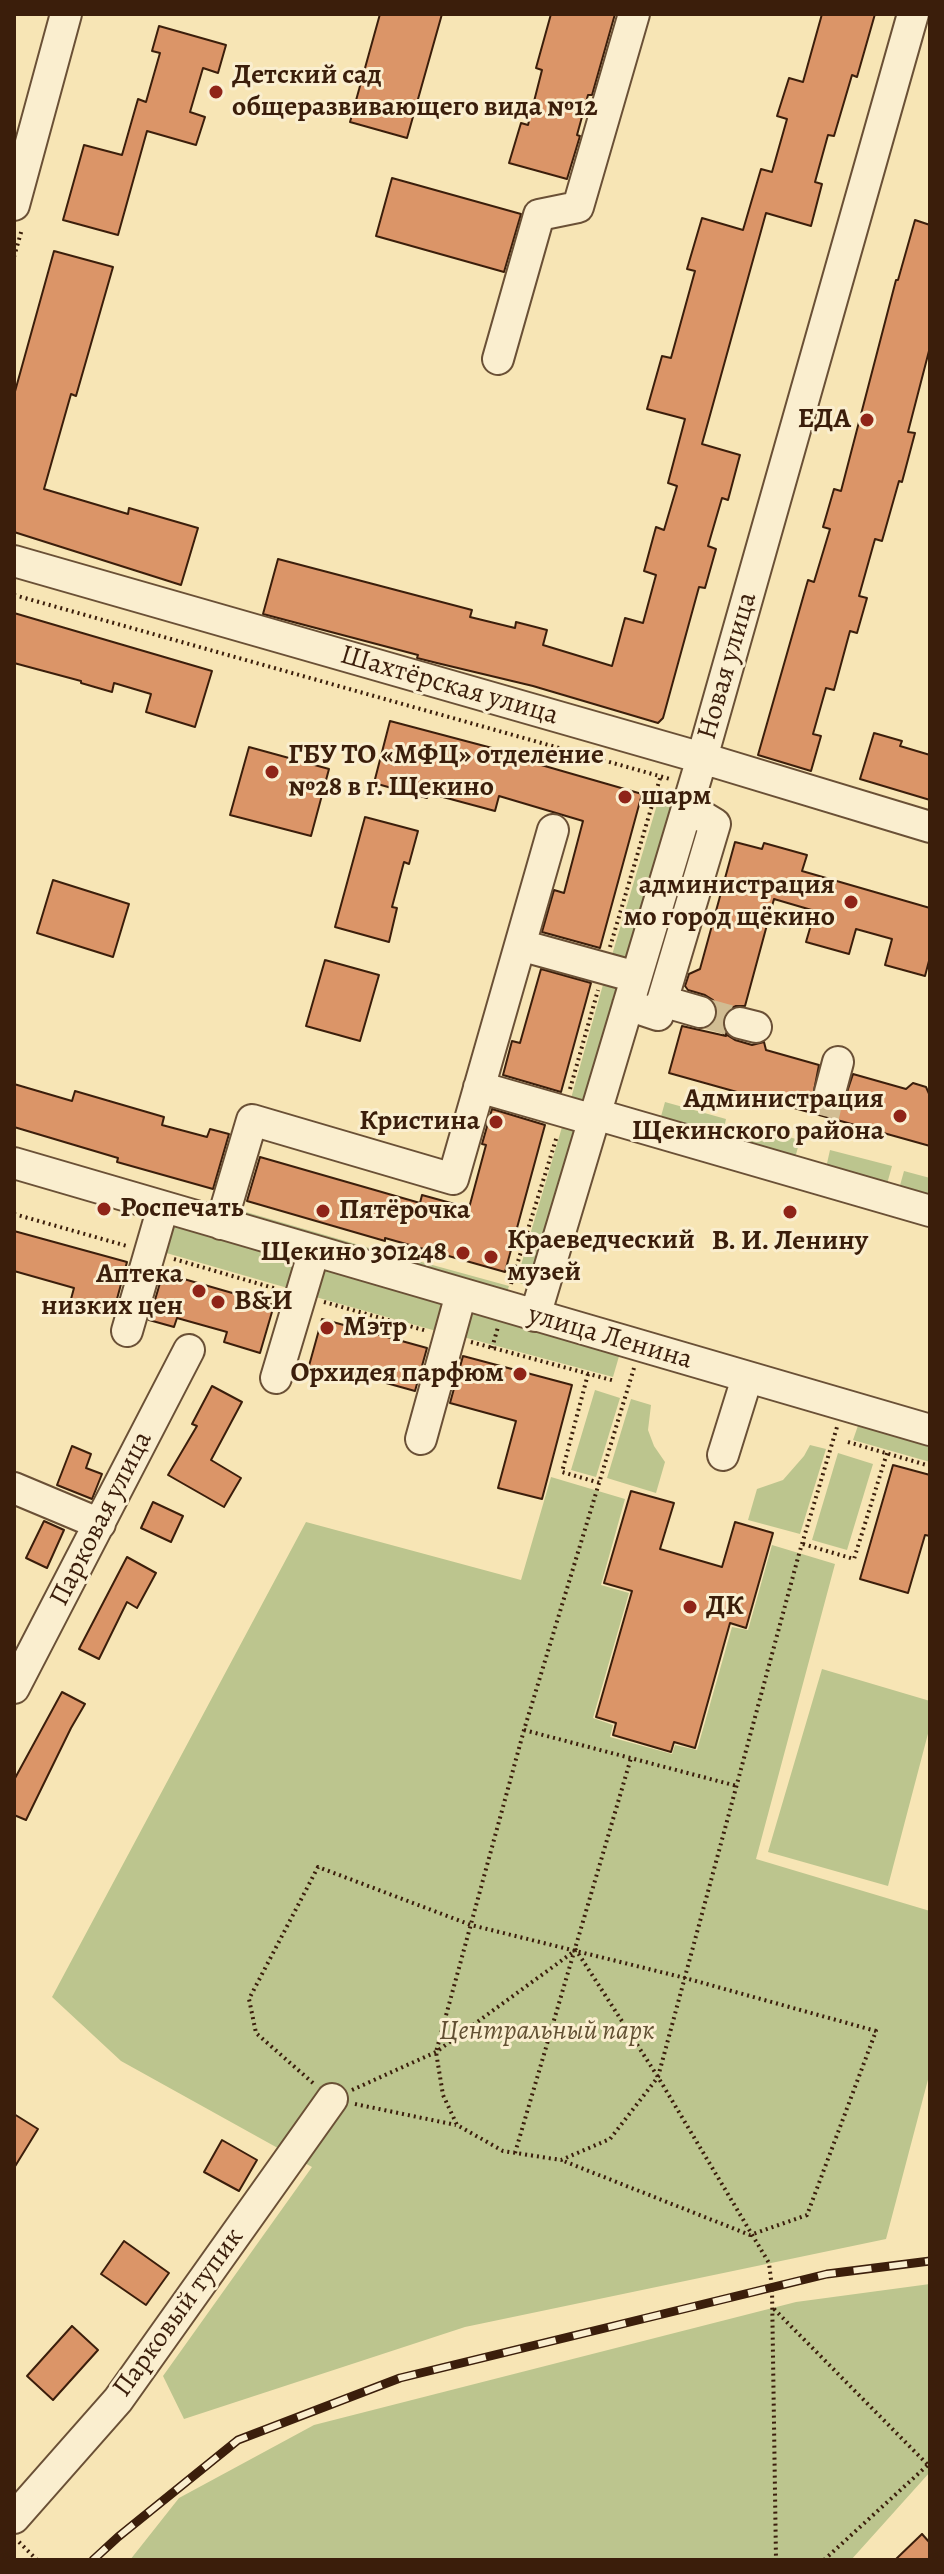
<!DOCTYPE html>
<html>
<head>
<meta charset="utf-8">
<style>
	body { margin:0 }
	#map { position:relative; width:944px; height:2574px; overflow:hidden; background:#f7e5b5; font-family:Alegreya,serif }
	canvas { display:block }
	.frame { position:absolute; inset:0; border:16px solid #3b1e0b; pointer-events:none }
</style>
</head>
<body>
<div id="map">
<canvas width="944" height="2574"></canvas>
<div class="frame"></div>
</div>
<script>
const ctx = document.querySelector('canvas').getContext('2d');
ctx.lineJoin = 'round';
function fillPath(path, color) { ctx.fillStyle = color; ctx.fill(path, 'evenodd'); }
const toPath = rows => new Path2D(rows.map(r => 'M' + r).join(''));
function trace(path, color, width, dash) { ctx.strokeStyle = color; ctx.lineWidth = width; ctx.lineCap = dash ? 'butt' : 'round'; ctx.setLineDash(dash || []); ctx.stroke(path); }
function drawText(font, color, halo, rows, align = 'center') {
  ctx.font = font + ' Alegreya,serif'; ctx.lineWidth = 6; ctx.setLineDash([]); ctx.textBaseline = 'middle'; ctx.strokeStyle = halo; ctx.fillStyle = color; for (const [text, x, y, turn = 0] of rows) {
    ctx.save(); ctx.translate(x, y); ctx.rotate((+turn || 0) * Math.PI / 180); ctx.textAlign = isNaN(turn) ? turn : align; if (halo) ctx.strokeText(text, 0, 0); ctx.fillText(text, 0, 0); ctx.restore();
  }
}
fillPath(toPath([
	[659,798,682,805,631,972,609,965],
	[606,974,630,980,590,1116,568,1109],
	[665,1102,726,1119,722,1136,660,1120],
	[565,1117,588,1123,540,1289,516,1282],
	[739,1124,800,1140,795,1158,734,1141],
	[830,1150,892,1166,887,1184,826,1168],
	[904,1171,930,1178,930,1197,899,1189],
	[229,1207,390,1254,386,1268,249,1222],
	[166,1215,308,1256,298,1291,156,1250],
	[396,1255,509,1286,504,1302,392,1270],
	[315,1258,456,1299,447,1334,305,1294],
	[462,1301,622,1346,613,1377,452,1334],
	[595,1390,620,1398,596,1477,571,1470],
	[631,1399,651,1405,648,1430,654,1446,665,1462,656,1493,607,1478],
	[861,1417,930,1436,930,1462,853,1440],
	[810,1445,826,1449,800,1534,748,1520,757,1489,783,1480,804,1456],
	[838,1453,873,1464,847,1550,812,1540],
	[551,1477,625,1499,601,1585,629,1593,593,1718,613,1725,610,1737,672,1754,675,1745,697,1750,732,1627,748,1630,772,1545,835,1564,756,1859,930,1911,930,2072,886,2239,465,2327,184,2419,163,2376,312,2167,121,2061,52,1997,306,1522,521,1580],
	[822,1669,930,1701,930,1726,888,1886,768,1852],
	[930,2284,930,2472,851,2560,130,2560,179,2498,314,2425,796,2302]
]), '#bcc58e');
const building = toPath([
	[380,14,442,14,407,138,350,122,380,14],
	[551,14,615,14,592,95,588,95,577,135,580,136,567,179,509,163,521,123,528,125,542,70,536,68,551,14],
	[822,14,875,14,857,77,852,75,834,136,828,135,815,182,822,184,811,226,766,213,702,444,740,455,728,500,722,498,708,546,716,549,705,588,699,587,663,718,658,723,533,686,437,663,417,658,418,655,263,614,278,559,472,610,470,617,515,628,516,622,547,630,543,645,612,666,625,618,643,623,656,575,644,571,656,527,664,530,677,486,668,483,685,419,647,409,662,356,671,358,695,271,687,269,702,218,743,230,761,169,772,172,787,119,777,116,789,78,803,82,822,14],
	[159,26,226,45,218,73,203,68,190,112,205,117,196,145,147,131,118,235,63,220,84,145,122,155,138,99,146,102,160,53,152,51,159,26],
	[392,178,521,214,504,272,376,236,392,178],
	[915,220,930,225,930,347,908,432,915,433,902,482,899,481,882,541,875,539,859,596,867,598,857,633,850,631,834,690,826,688,813,734,821,736,811,771,758,755,808,580,814,582,830,529,823,527,834,489,841,491,896,280,898,280,915,220],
	[54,251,113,267,76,396,71,394,44,489,128,514,129,508,198,528,181,585,14,532,14,395,54,251],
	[14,613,212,671,195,727,146,712,151,694,114,683,112,692,81,683,81,681,14,663,14,613],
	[390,721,511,753,510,756,642,794,600,948,542,932,554,890,564,893,583,821,499,796,495,811,428,793,427,798,374,783,390,721],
	[874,733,902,741,900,746,930,755,930,800,860,779,874,733],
	[249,747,329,769,311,836,230,815,249,747],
	[365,817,418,831,409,864,404,862,392,907,397,908,389,942,335,927,365,817],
	[735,842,762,849,764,843,807,855,802,871,930,908,930,957,925,976,885,965,892,939,856,929,849,954,806,942,815,911,774,899,745,1006,736,1006,728,1010,722,1019,723,1029,727,1035,735,1040,752,1045,764,1042,766,1050,819,1065,813,1096,817,1104,825,1109,835,1109,843,1104,853,1074,906,1089,913,1083,926,1087,930,1096,930,1146,669,1073,682,1026,726,1036,714,1022,718,1008,713,1000,705,995,688,990,685,986,689,974,700,969,735,842],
	[53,880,129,904,113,957,37,933,53,880],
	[325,960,379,975,360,1041,306,1026,325,960],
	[541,969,591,983,561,1092,503,1075,512,1041,520,1043,541,969],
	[14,1084,72,1101,75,1091,164,1117,162,1125,207,1137,210,1129,229,1134,213,1189,117,1162,118,1158,14,1127,14,1084],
	[492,1109,545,1125,505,1272,385,1238,385,1241,247,1201,260,1157,420,1203,422,1195,469,1208,486,1145,482,1144,492,1109],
	[14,1231,127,1262,114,1310,71,1299,74,1288,14,1271,14,1231],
	[163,1273,274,1305,260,1353,224,1342,227,1332,177,1318,174,1327,149,1320,163,1273],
	[322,1319,427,1348,415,1391,332,1368,329,1379,307,1373,322,1319],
	[463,1356,572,1385,542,1499,498,1488,516,1421,450,1403,463,1356],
	[212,1386,242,1402,211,1460,241,1478,224,1507,168,1475,197,1426,192,1424,212,1386],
	[72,1446,91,1454,86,1468,102,1474,92,1499,57,1485,72,1446],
	[893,1465,930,1475,930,1536,925,1535,908,1593,860,1579,893,1465],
	[631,1491,674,1503,660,1549,722,1567,735,1522,773,1533,746,1628,730,1623,695,1748,674,1742,671,1752,613,1735,616,1723,596,1717,632,1591,604,1583,631,1491],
	[153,1502,183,1516,171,1542,141,1528,153,1502],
	[44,1521,64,1530,47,1568,26,1558,44,1521],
	[127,1557,156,1573,137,1608,127,1602,99,1659,79,1649,127,1557],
	[62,1692,85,1704,71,1728,26,1820,14,1815,14,1780,62,1692],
	[14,2114,38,2129,14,2168,14,2114],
	[222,2140,257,2160,239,2191,204,2172,222,2140],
	[124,2241,169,2273,146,2305,101,2274,124,2241],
	[72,2326,98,2350,53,2400,27,2376,72,2326],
	[922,2534,930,2543,930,2560,895,2560,922,2534]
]);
fillPath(building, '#db9568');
trace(building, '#3b1e0b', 2);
trace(toPath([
	[700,1012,740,1023],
	[824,1116,830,1092]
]), '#d1bd93', 30, [30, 15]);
const minor = toPath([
	[14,205,66,14],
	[498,359,539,215,578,207,634,14],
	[14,561,702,758,930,827],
	[520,945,636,977],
	[662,1001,700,1012],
	[628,1005,658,1015,715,824,687,807],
	[740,1023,756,1027],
	[479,1087,594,1120],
	[830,1092,838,1062],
	[595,1114,930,1211],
	[14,1163,930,1430],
	[221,1224,252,1120,453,1179,553,830],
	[535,1316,702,758,913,14],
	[127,1331,163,1207],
	[276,1378,314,1251],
	[421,1439,461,1294],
	[723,1455,747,1378],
	[14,1488,100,1524],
	[14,1688,189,1350],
	[14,2518,118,2400,332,2099]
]);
trace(minor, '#6a5036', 34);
trace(toPath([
	[14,257,22,229],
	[14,595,670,779],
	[610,947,661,775],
	[570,1089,598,990],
	[14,1214,127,1246],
	[174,1259,277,1289],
	[511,1284,557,1136],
	[324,1302,427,1331],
	[471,1342,615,1381],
	[492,1348,498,1327],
	[634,1368,524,1730,436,2052,443,2095,457,2125,503,2151,561,2160,610,2139,658,2077,799,1554,837,1427],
	[588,1374,562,1472,600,1483],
	[848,1442,930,1466],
	[803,1544,854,1559,887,1453],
	[524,1730,737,1786],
	[313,2083,256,2033,249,1999,318,1867,471,1925,685,1978,876,2031,807,2215,750,2235,561,2160],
	[352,2090,436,2052,576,1950,658,2077,769,2263,772,2288,776,2560],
	[355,2104,456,2125],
	[515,2153,631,1758],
	[774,2309,930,2467],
	[19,2542,37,2560],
	[824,2560,930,2463]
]), '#3b1e0b', 4, [2, 4]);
trace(minor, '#faeecf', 30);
const rail = toPath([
	[93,2560,118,2537,238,2440,400,2378,827,2274,930,2261]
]);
trace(rail, '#3b1e0b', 9);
trace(rail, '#faeecf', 6, [18]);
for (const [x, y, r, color] of [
	[216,92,8,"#8f2418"],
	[867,420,8,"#8f2418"],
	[272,772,8,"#8f2418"],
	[625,797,8,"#8f2418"],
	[851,902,8,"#8f2418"],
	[900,1116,8,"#8f2418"],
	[496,1122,8,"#8f2418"],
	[104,1209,8,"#8f2418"],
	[323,1211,8,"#8f2418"],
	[790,1212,8,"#8f2418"],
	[463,1253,8,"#8f2418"],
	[491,1257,8,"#8f2418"],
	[199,1291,8,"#8f2418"],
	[218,1302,8,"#8f2418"],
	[327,1328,8,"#8f2418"],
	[520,1374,8,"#8f2418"],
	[690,1607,8,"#8f2418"]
]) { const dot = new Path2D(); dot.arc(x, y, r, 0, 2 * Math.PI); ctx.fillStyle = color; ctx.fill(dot); trace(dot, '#faeecf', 3); }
drawText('bold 28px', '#3b1e0b', '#faeecf', [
	["Детский сад",232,76],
	["общеразвивающего вида №12",232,108],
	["ЕДА",851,420,"right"],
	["ГБУ ТО «МФЦ» отделение",288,756],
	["№28 в г. Щекино",288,788],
	["шарм",641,797],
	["администрация",835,886,"right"],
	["мо город щёкино",835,918,"right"],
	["Администрация",884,1100,"right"],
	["Щекинского района",884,1132,"right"],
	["Кристина",480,1122,"right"],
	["Роспечать",120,1209],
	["Пятёрочка",339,1211],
	["Краеведческий",507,1241],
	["музей",507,1273],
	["В. И. Ленину",790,1242,"center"],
	["Щекино 301248",447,1253,"right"],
	["Аптека",183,1275,"right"],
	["низких цен",183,1307,"right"],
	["В&И",234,1302],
	["Мэтр",343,1328],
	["Орхидея парфюм",504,1374,"right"],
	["ДК",706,1607]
], 'left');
drawText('28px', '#3b1e0b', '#faeecf', [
	["Новая улица",728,666,-74],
	["Шахтёрская улица",449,686,16],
	["улица Ленина",610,1338,16],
	["Парковая улица",102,1519,-63],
	["Парковый тупик",179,2313,-54]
]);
drawText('italic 28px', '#625032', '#faeecf', [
	["Центральный парк",547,2032]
]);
</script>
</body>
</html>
